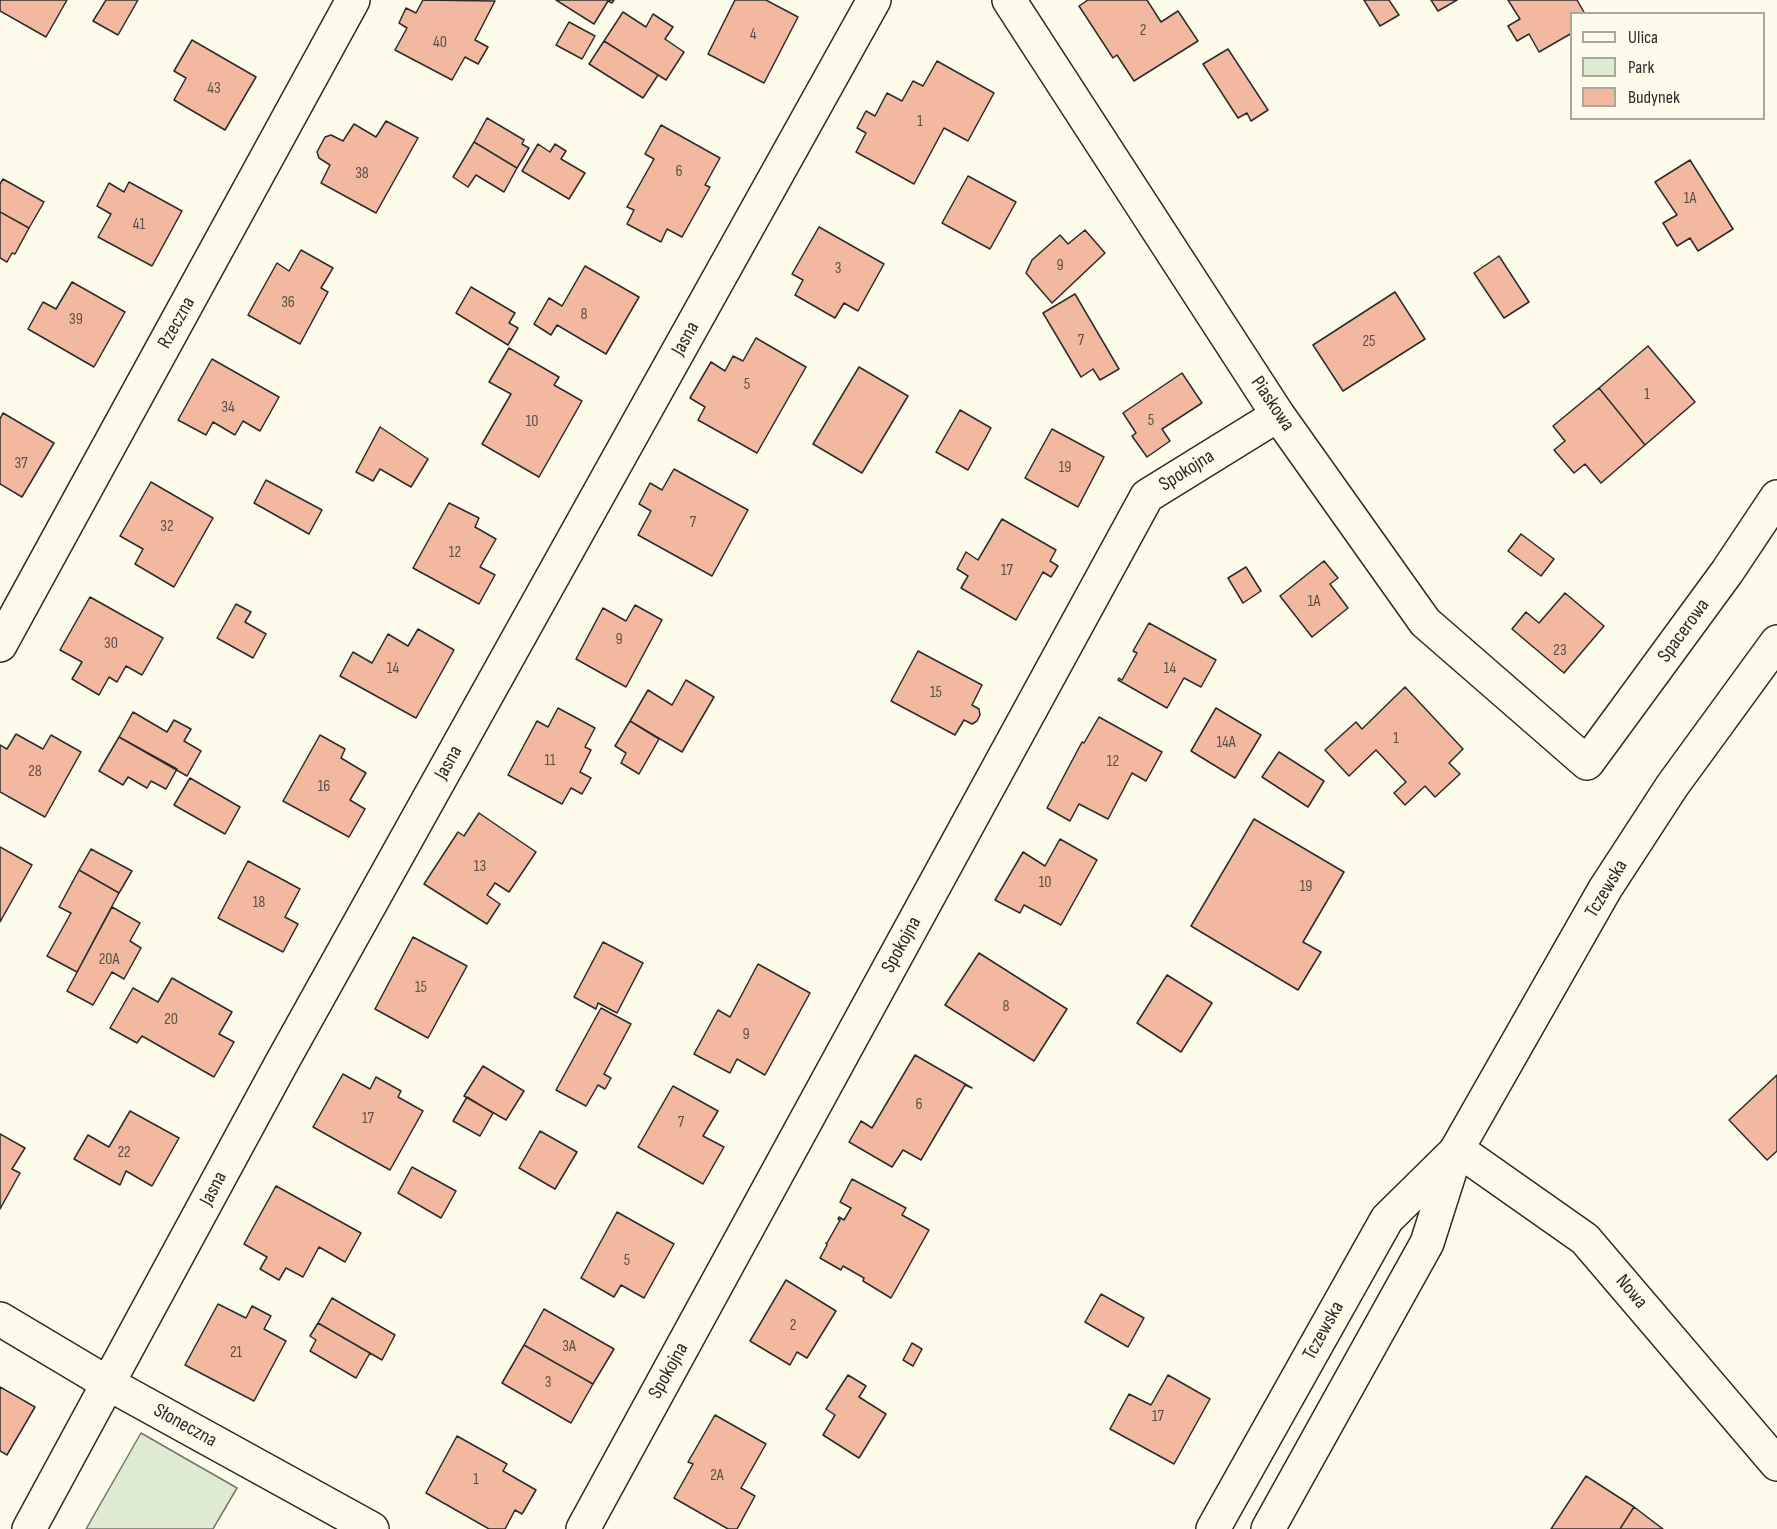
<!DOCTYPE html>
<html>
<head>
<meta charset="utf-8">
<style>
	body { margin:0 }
	#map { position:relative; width:1777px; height:1529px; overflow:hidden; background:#fdfbea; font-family:"Sofia Sans Condensed",sans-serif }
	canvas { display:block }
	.legend { position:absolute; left:1570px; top:12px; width:195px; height:108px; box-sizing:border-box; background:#fdfbea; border:2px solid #a9a89e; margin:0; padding:8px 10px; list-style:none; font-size:18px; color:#2b2b2b }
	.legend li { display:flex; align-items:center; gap:12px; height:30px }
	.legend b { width:30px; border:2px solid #a9a89e }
</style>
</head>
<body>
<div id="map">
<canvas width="1777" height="1529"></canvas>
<ul class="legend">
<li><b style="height:8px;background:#fdfbea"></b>Ulica</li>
<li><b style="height:16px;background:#deebd1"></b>Park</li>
<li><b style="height:16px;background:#f2b8a0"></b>Budynek</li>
</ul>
</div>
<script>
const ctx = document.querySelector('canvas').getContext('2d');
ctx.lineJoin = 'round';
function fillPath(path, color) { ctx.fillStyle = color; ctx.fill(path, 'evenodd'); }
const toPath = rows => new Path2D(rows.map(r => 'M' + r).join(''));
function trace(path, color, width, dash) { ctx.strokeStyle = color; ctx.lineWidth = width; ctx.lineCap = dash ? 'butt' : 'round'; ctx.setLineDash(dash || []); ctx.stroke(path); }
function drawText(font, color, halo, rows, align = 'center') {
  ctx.font = font + ' "Sofia Sans Condensed",sans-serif'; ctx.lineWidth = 4.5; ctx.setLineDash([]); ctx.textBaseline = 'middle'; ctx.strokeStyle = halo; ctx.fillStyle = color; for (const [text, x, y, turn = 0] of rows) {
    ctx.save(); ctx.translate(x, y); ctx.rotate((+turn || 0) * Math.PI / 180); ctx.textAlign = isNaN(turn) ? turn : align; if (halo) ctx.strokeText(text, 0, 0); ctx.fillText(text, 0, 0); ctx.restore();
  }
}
const green = toPath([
	[141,1433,237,1488,213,1529,86,1529,141,1433]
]);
fillPath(green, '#deebd1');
trace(green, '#74746e', 1.5);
const building = toPath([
	[0,0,67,0,46,37,0,11,0,0],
	[106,0,138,0,118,35,93,21,106,0],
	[423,0,495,1,475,40,488,47,478,64,465,57,452,80,395,50,407,28,399,23,406,8,416,13,423,0],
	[556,0,614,0,612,3,608,1,594,24,556,0],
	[735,0,766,0,798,17,764,83,708,54,735,0],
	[1088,0,1147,0,1161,22,1178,11,1198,41,1134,81,1117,55,1113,58,1079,6,1088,0],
	[1364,0,1389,0,1399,15,1380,26,1364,0],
	[1431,0,1457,0,1438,11,1431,0],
	[1508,0,1577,0,1585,14,1572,14,1572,33,1539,52,1529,34,1517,41,1508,26,1520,19,1508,0],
	[623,12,646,27,653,14,673,27,665,39,684,52,666,80,604,41,623,12],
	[569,22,595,36,582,59,556,45,569,22],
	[192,40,256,77,225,130,174,100,186,78,174,71,192,40],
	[604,41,658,75,643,98,589,64,604,41],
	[1228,49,1268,110,1251,121,1247,113,1238,118,1203,64,1228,49],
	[937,61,994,93,968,141,944,128,914,184,856,152,866,133,857,128,866,111,875,116,887,93,902,101,913,81,923,86,937,61],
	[487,118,524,140,522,144,529,148,517,168,474,142,487,118],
	[386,121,418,138,376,213,321,183,330,165,319,158,317,152,325,137,331,135,343,141,354,124,376,137,386,121],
	[661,125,720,158,705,185,710,187,682,237,667,229,661,242,627,224,634,210,627,207,654,159,645,154,661,125],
	[474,142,517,168,504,192,476,175,468,187,453,177,474,142],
	[538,144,550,152,555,144,566,151,561,159,585,173,569,199,522,171,538,144],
	[1690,160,1733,229,1698,251,1690,238,1677,246,1663,223,1677,215,1655,182,1690,160],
	[968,176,1016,202,990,249,942,223,968,176],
	[3,179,44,202,29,228,0,212,0,184,3,179],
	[129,182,182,211,152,266,98,237,111,214,97,206,109,183,124,192,129,182],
	[0,212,29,228,15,254,12,253,7,262,0,258,0,212],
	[819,227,884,264,858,311,844,303,835,318,795,295,803,280,792,274,819,227],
	[1085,230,1105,253,1052,303,1026,273,1032,260,1060,235,1068,244,1085,230],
	[301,250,333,268,321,288,328,292,300,344,248,315,277,263,289,271,301,250],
	[1499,256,1529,302,1504,318,1474,273,1499,256],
	[585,266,639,297,606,354,557,325,551,335,534,324,549,298,562,306,585,266],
	[72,282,125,312,94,367,28,329,43,302,56,309,72,282],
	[471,287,515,313,509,323,518,328,508,345,456,313,471,287],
	[1395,292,1425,339,1343,391,1313,345,1395,292],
	[1075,294,1119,369,1100,380,1093,369,1081,377,1043,313,1075,294],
	[756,338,806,367,757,453,698,420,705,407,690,398,711,362,725,371,733,356,743,361,756,338],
	[1648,346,1695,402,1645,445,1599,388,1648,346],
	[509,348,559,377,554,385,582,401,539,477,482,444,511,394,489,382,509,348],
	[212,359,279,397,260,431,243,421,235,435,213,422,206,435,178,420,212,359],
	[859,367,908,396,862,473,813,444,859,367],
	[1182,373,1202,403,1162,429,1170,441,1147,457,1132,436,1136,433,1123,413,1182,373],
	[1599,388,1645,445,1601,483,1585,464,1574,473,1554,450,1565,441,1553,426,1599,388],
	[960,410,991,428,968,470,936,452,960,410],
	[3,413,54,443,22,497,0,484,0,419,3,413],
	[380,427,428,459,411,487,380,469,373,481,356,472,380,427],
	[1052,429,1104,457,1078,507,1025,478,1052,429],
	[674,469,748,510,712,576,638,535,651,511,639,504,650,483,662,490,674,469],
	[266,480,322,510,309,534,254,503,266,480],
	[151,482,213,518,174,587,135,564,143,549,120,536,151,482],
	[449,503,479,518,475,527,496,539,480,567,495,575,479,604,413,568,449,503],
	[1002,519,1056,550,1050,561,1058,566,1051,577,1043,572,1016,620,961,588,968,576,957,569,966,552,978,560,1002,519],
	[1521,534,1554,559,1541,576,1508,551,1521,534],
	[1324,561,1338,578,1330,584,1348,608,1312,637,1280,596,1324,561],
	[1246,567,1261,591,1243,603,1228,578,1246,567],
	[1565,593,1604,626,1564,673,1512,629,1526,612,1539,623,1565,593],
	[90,597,163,638,142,675,126,666,117,682,109,677,99,695,72,679,82,662,60,650,90,597],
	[236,604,251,612,245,622,266,634,253,658,217,638,236,604],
	[635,605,662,620,626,687,576,659,603,608,626,621,635,605],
	[1149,623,1216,660,1201,687,1184,678,1167,708,1118,680,1119,678,1122,680,1137,653,1133,651,1149,623],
	[418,629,454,650,416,718,340,676,353,652,372,663,388,634,408,646,418,629],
	[918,651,982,685,972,705,979,709,980,715,977,721,972,724,964,720,955,735,891,701,918,651],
	[686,680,714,697,682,752,630,721,648,690,672,705,686,680],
	[1405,687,1463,749,1449,763,1460,774,1435,797,1425,786,1405,805,1394,793,1406,782,1376,750,1349,776,1325,750,1356,722,1362,729,1405,687],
	[558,708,595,728,585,747,591,750,580,772,591,778,582,794,571,788,562,804,508,775,537,721,548,727,558,708],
	[1216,708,1261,735,1235,778,1191,751,1216,708],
	[133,712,167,732,174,720,191,729,184,741,201,751,187,776,119,737,133,712],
	[1099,717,1162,752,1146,781,1132,773,1108,819,1079,804,1070,821,1047,808,1082,742,1084,743,1099,717],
	[630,721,659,739,639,774,621,763,626,753,615,746,630,721],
	[16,734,43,749,51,735,81,752,45,817,0,792,0,745,7,749,16,734],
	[320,735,345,749,341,758,366,773,350,800,365,809,349,837,283,801,320,735],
	[119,737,177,769,166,789,151,781,147,788,128,777,123,785,99,771,119,737],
	[1279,752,1324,781,1308,807,1262,777,1279,752],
	[190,778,240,807,225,834,174,805,190,778],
	[479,813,536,852,509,892,495,883,487,895,500,904,487,924,424,884,458,832,464,836,479,813],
	[1254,819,1344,872,1303,942,1321,952,1298,990,1191,926,1254,819],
	[1060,839,1097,860,1061,925,1024,905,1020,913,995,900,1023,852,1045,866,1060,839],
	[0,847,32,865,0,922,0,847],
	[91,849,132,871,119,893,79,870,91,849],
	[248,861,300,889,285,917,298,924,283,952,218,918,248,861],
	[79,870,119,893,77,972,47,956,71,913,59,907,79,870],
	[112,907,140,923,130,941,141,948,124,979,112,972,93,1005,67,991,112,907],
	[413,937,467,966,428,1038,375,1009,413,937],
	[603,942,643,963,617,1013,598,1003,596,1009,574,997,603,942],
	[979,953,1067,1009,1034,1061,945,1005,979,953],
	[758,964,810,993,765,1075,737,1059,730,1073,694,1054,718,1010,730,1017,758,964],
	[1167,975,1212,1003,1181,1052,1137,1023,1167,975],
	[172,978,232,1012,219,1034,234,1042,214,1077,142,1036,137,1043,110,1028,133,988,158,1002,172,978],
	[601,1008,631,1024,604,1074,611,1078,605,1089,598,1085,586,1106,556,1090,601,1008],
	[915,1055,972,1088,965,1085,921,1160,903,1150,892,1167,849,1142,861,1121,872,1128,915,1055],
	[483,1066,524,1091,506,1120,464,1096,483,1066],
	[343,1074,370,1089,376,1077,401,1091,398,1097,423,1111,390,1170,313,1127,343,1074],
	[1777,1075,1777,1151,1767,1160,1729,1120,1777,1075],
	[673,1086,718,1111,703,1136,724,1147,703,1184,638,1147,673,1086],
	[467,1097,493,1113,480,1136,453,1121,467,1097],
	[130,1111,179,1138,152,1186,126,1171,120,1185,74,1159,88,1135,109,1147,130,1111],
	[540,1131,577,1152,555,1189,519,1168,540,1131],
	[0,1134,25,1148,12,1169,20,1173,0,1209,0,1134],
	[412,1167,456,1191,441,1218,398,1193,412,1167],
	[852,1179,906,1208,902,1215,929,1230,891,1298,863,1281,864,1278,843,1266,841,1270,820,1258,827,1245,826,1243,827,1243,840,1220,838,1219,839,1217,844,1220,851,1208,840,1202,852,1179],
	[276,1186,361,1233,345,1262,319,1247,303,1277,286,1268,279,1280,260,1269,267,1257,244,1244,276,1186],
	[617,1212,674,1244,644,1298,621,1285,614,1297,581,1278,617,1212],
	[786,1280,836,1311,807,1358,797,1352,790,1365,750,1341,786,1280],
	[1101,1294,1144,1318,1128,1347,1085,1322,1101,1294],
	[332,1298,395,1335,382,1360,318,1323,332,1298],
	[218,1304,246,1318,252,1306,271,1316,264,1329,286,1341,254,1401,185,1365,218,1304],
	[544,1309,614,1349,593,1384,524,1345,544,1309],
	[318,1323,370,1353,356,1378,310,1351,316,1340,310,1336,318,1323],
	[912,1343,922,1349,913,1366,903,1360,912,1343],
	[524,1345,593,1384,571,1423,502,1383,524,1345],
	[848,1375,866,1386,859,1397,886,1414,859,1458,823,1435,835,1415,826,1409,848,1375],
	[1168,1375,1210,1399,1174,1464,1110,1429,1129,1394,1151,1405,1168,1375],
	[0,1387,35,1407,7,1455,0,1451,0,1387],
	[715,1415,766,1444,741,1488,755,1496,737,1529,728,1529,674,1498,693,1464,688,1462,715,1415],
	[457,1436,507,1464,503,1471,536,1490,522,1514,515,1510,505,1529,489,1529,426,1493,457,1436],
	[1586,1476,1634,1507,1620,1529,1551,1529,1586,1476],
	[1634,1507,1663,1529,1620,1529,1634,1507]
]);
fillPath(building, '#f2b8a0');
trace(building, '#2b2b2b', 1.5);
const minor = toPath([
	[1009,0,1278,415,1425,622,1587,763,1727,572,1777,497],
	[0,645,353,0],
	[1457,1149,1585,1239,1777,1464],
	[0,1319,109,1384,372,1529],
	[29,1529,281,1064,874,0],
	[583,1529,1147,496,1278,415]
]);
const primary = toPath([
	[1213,1529,1387,1219,1454,1153],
	[1268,1529,1427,1243,1457,1149,1605,889,1672,786,1777,642]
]);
trace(minor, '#2b2b2b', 36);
trace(primary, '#2b2b2b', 36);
trace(minor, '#fdfbea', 33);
trace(primary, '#fdfbea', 33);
drawText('16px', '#5d4e48', null, [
	["2",1143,31],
	["4",753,35],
	["40",440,43],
	["43",214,89],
	["1",920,122],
	["6",679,172],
	["38",362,174],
	["1A",1690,199],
	["41",139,225],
	["9",1060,266],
	["3",838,269],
	["36",288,303],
	["8",584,315],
	["39",76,320],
	["7",1081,341],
	["25",1369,342],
	["5",747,385],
	["1",1647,395],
	["34",228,408],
	["5",1151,421],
	["10",532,422],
	["37",21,464],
	["19",1065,468],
	["7",693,523],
	["32",167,527],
	["12",455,553],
	["17",1007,571],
	["1A",1314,602],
	["9",619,640],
	["30",111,644],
	["23",1560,651],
	["14",393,669],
	["14",1170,669],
	["15",936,693],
	["1",1396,739],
	["14A",1226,743],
	["11",550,761],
	["12",1113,762],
	["28",35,772],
	["16",324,787],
	["13",480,867],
	["10",1045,883],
	["19",1306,887],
	["18",259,903],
	["20A",109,960],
	["15",421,988],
	["8",1006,1007],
	["20",171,1020],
	["9",746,1035],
	["6",919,1105],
	["17",368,1119],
	["7",681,1123],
	["22",124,1153],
	["5",627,1261],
	["2",793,1326],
	["3A",569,1347],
	["21",236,1353],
	["3",548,1383],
	["17",1158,1417],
	["2A",717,1476],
	["1",476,1480]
]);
drawText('20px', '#2b2b2b', '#fdfbea', [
	["Rzeczna",177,323,-61],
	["Jasna",686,339,-61],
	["Piaskowa",1272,404,56],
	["Spokojna",1187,471,-32],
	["Spacerowa",1684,631,-54],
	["Jasna",449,763,-61],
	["Tczewska",1607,889,-59],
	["Spokojna",902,945,-61],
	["Jasna",214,1189,-62],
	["Nowa",1631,1292,50],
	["Tczewska",1324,1331,-61],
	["Spokojna",669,1371,-61],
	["Słoneczna",185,1426,29]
]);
</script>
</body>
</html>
